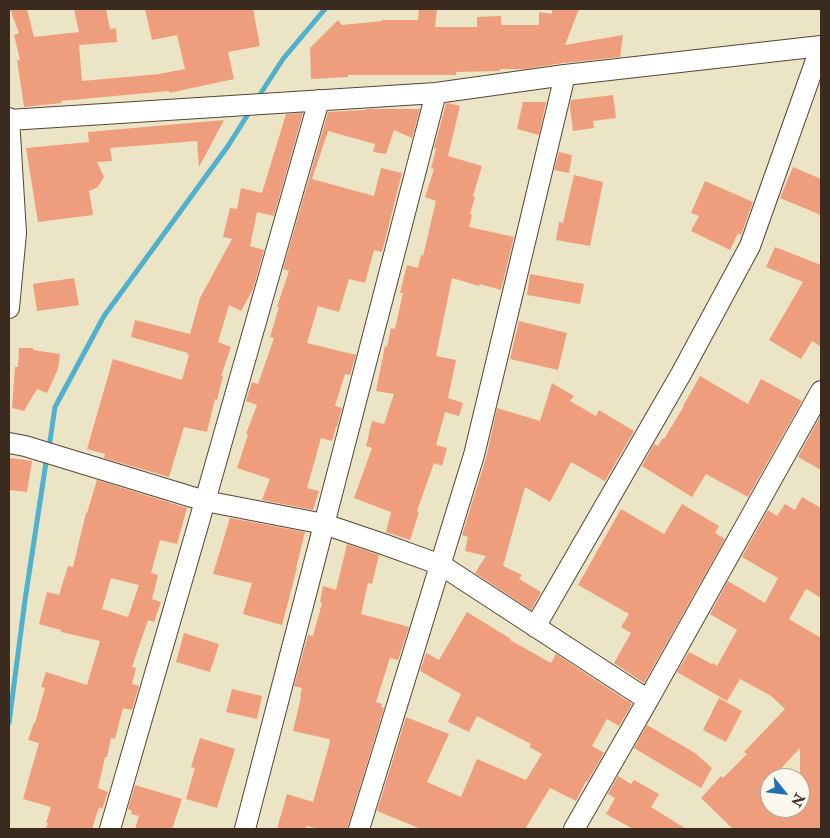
<!DOCTYPE html>
<html>
<head>
<meta charset="utf-8">
<style>
	body { margin:0 }
	#map { position:relative; width:830px; height:838px; overflow:hidden; background:#ebe4c5; font-family:"IM FELL Double Pica",serif }
	canvas { display:block }
	.frame { position:absolute; inset:0; border:10px solid #3b2a1e; pointer-events:none }
	.north { position:absolute; left:760px; top:768px; width:50px; height:50px; box-sizing:border-box; background:#fbf7ec; border:1px solid #aea59a; border-radius:50%; rotate:119deg; font-size:14px; font-weight:700; line-height:20px; text-align:center; color:#3b2a1e }
	.north::after { content:''; display:block; margin:auto; width:18px; height:22px; background:#1f6fb2; clip-path:polygon(50% 0,100% 100%,50% 72%,0 100%) }
</style>
</head>
<body>
<div id="map">
<canvas width="830" height="838"></canvas>
<div class="frame"></div>
<div class="north">N</div>
</div>
<script>
const ctx = document.querySelector('canvas').getContext('2d');
ctx.lineJoin = 'round';
const toPath = rows => new Path2D(rows.map(r => 'M' + r).join(''));
function trace(path, color, width, dash) { ctx.strokeStyle = color; ctx.lineWidth = width; ctx.lineCap = dash ? 'butt' : 'round'; ctx.setLineDash(dash || []); ctx.stroke(path); }
function fillPath(path, color) { ctx.fillStyle = color; ctx.fill(path, 'evenodd'); }
trace(toPath([
	[257,99,283,59,325,9],
	[49,448,55,407,104,316,228,146,250,111],
	[9,723,25,600,47,456]
]), '#4fb1cd', 5);
fillPath(toPath([
	[10,9,27,9,34,37,79,32,74,9,106,9,110,29,116,28,117,42,79,45,82,81,159,74,185,69,177,35,152,40,145,9,253,9,260,46,228,52,234,79,169,93,169,91,61,101,62,103,24,107,17,60,20,60,14,35,19,33],
	[419,9,437,9,435,27,477,27,477,17,501,16,501,25,539,25,539,12,552,14,552,9,579,9,565,45,623,35,620,57,564,63,564,61,563,63,525,69,500,69,500,71,456,72,456,75,348,75,348,77,311,79,310,48,338,20,342,25,382,21,382,20,418,20],
	[613,95,616,118,593,121,594,128,573,131,570,107,571,100],
	[523,102,546,102,539,135,517,129],
	[448,103,460,106,448,156,482,166,473,196,475,197,470,214,472,215,469,227,514,237,501,290,480,284,479,286,452,278,436,356,456,360,448,398,463,403,459,416,445,412,436,445,447,448,442,466,434,463,417,511,419,512,410,540,386,532,391,512,354,498,372,448,366,446,372,421,384,424,394,394,376,391,385,346,387,347,391,328,395,329,403,293,400,293,407,265,418,268,421,255,423,256,436,201,425,197,434,169,431,168,436,149,434,148,446,104],
	[366,109,420,109,412,138,394,130,386,154,373,152,375,144,328,131,312,179,374,196,381,168,402,173,382,252,374,250,365,283,349,279,339,312,318,306,307,343,356,355,350,375,345,374,335,406,342,408,337,427,336,427,332,441,321,438,307,488,319,491,313,510,262,500,270,479,237,468,248,435,246,434,257,405,246,401,252,382,258,384,274,338,270,337,279,307,277,307,289,271,283,269,328,112,366,110],
	[303,113,274,216,257,212,250,246,264,250,253,289,241,311,229,305,218,342,231,347,221,376,223,376,217,400,215,399,207,432,184,427,169,477,104,458,105,454,87,449,113,359,182,380,189,355,187,354,188,353,131,337,135,320,190,334,200,298,232,239,223,237,230,208,237,209,241,188,262,193,286,114],
	[224,120,199,167,197,141,110,148,112,161,97,162,104,177,98,187,89,191,93,215,38,222,26,148,89,142,88,132],
	[559,152,572,155,569,173,554,170],
	[793,167,821,179,821,215,780,198],
	[574,175,603,182,590,246,556,240,559,222,563,223],
	[705,181,753,202,741,235,738,233,730,250,691,231,699,216,691,213],
	[775,247,821,265,821,347,812,341,801,359,769,340,803,282,766,267],
	[530,274,584,284,580,304,527,295],
	[74,278,79,305,37,311,33,284],
	[519,321,567,333,558,370,510,359],
	[19,348,33,348,33,350,60,354,58,369,47,393,37,389,24,411,12,408,15,367,18,367],
	[700,376,748,404,761,379,802,401,748,497,706,474,692,497,642,466,654,444,658,446,663,438,664,439,684,406,683,406],
	[552,383,574,396,570,401,596,416,599,410,634,431,605,481,571,462,550,502,525,487,503,566,522,575,519,579,541,592,531,610,475,573,486,556,465,551,468,537,462,535,486,458,497,408,540,421],
	[821,415,821,470,798,457],
	[10,458,32,461,27,492,9,490,9,466],
	[97,480,187,508,177,544,160,540,151,573,158,575,152,599,161,602,154,622,148,620,132,667,136,668,132,684,139,686,132,710,123,708,115,739,111,738,107,757,105,757,98,788,108,792,102,809,99,807,92,829,46,829,48,823,46,823,51,807,23,799,39,743,28,740,34,723,35,723,45,688,41,687,46,672,87,685,100,641,61,632,61,630,39,624,47,592,59,595,68,566,73,567,86,513,87,513],
	[111,578,139,585,128,617,102,609],
	[802,497,821,508,821,598,806,589,789,619,821,638,821,829,733,829,701,798,721,776,723,778,747,754,744,752,785,709,771,696,740,679,727,701,677,672,689,652,712,664,713,663,717,666,737,630,710,614,728,581,765,603,778,578,742,557,768,510,777,516,785,504,795,510],
	[800,748,800,808,770,808,770,778,772,778],
	[682,504,719,526,715,533,725,539,644,683,614,663,631,633,621,627,629,614,578,585,621,509,664,534],
	[230,518,305,532,296,568,297,568,282,625,243,614,252,583,213,574],
	[347,544,379,555,372,584,368,583,361,614,409,627,398,660,390,658,376,702,382,704,381,707,384,708,348,826,347,829,320,829,307,826,306,829,277,829,287,794,313,802,330,742,329,739,293,731,301,697,300,696,302,688,294,686,308,635,313,636,322,603,320,602,323,586,336,590],
	[467,612,511,639,510,640,551,663,556,654,632,704,619,726,607,719,592,746,604,753,587,782,586,781,576,801,550,788,525,829,421,829,377,811,406,717,449,734,427,782,461,797,477,759,526,780,542,754,529,747,531,744,477,716,469,732,448,722,461,694,420,671,426,653,439,660],
	[184,633,219,644,210,672,176,662],
	[232,689,262,696,257,719,226,712],
	[719,698,742,711,726,742,703,730],
	[647,725,695,753,712,768,701,788,634,748],
	[200,738,235,749,217,808,186,799,195,768,191,767],
	[618,776,631,784,634,780,659,794,651,807,686,829,633,829,606,814,615,798,608,794],
	[135,785,182,799,172,829,135,829,139,816,131,814,132,811,128,809]
]), '#ef9e7d');
const minor = toPath([
	[9,118,16,233,9,308],
	[9,120,436,93,565,75,821,46],
	[9,443,25,446,205,501,324,524,383,544,441,565,648,700],
	[535,627,681,374,750,246,821,46],
	[110,829,205,501,319,100],
	[245,829,436,93],
	[359,829,474,455,565,75],
	[574,829,648,700,821,391]
]);
trace(minor, '#554637', 22);
trace(minor, '#fff', 20);
</script>
</body>
</html>
